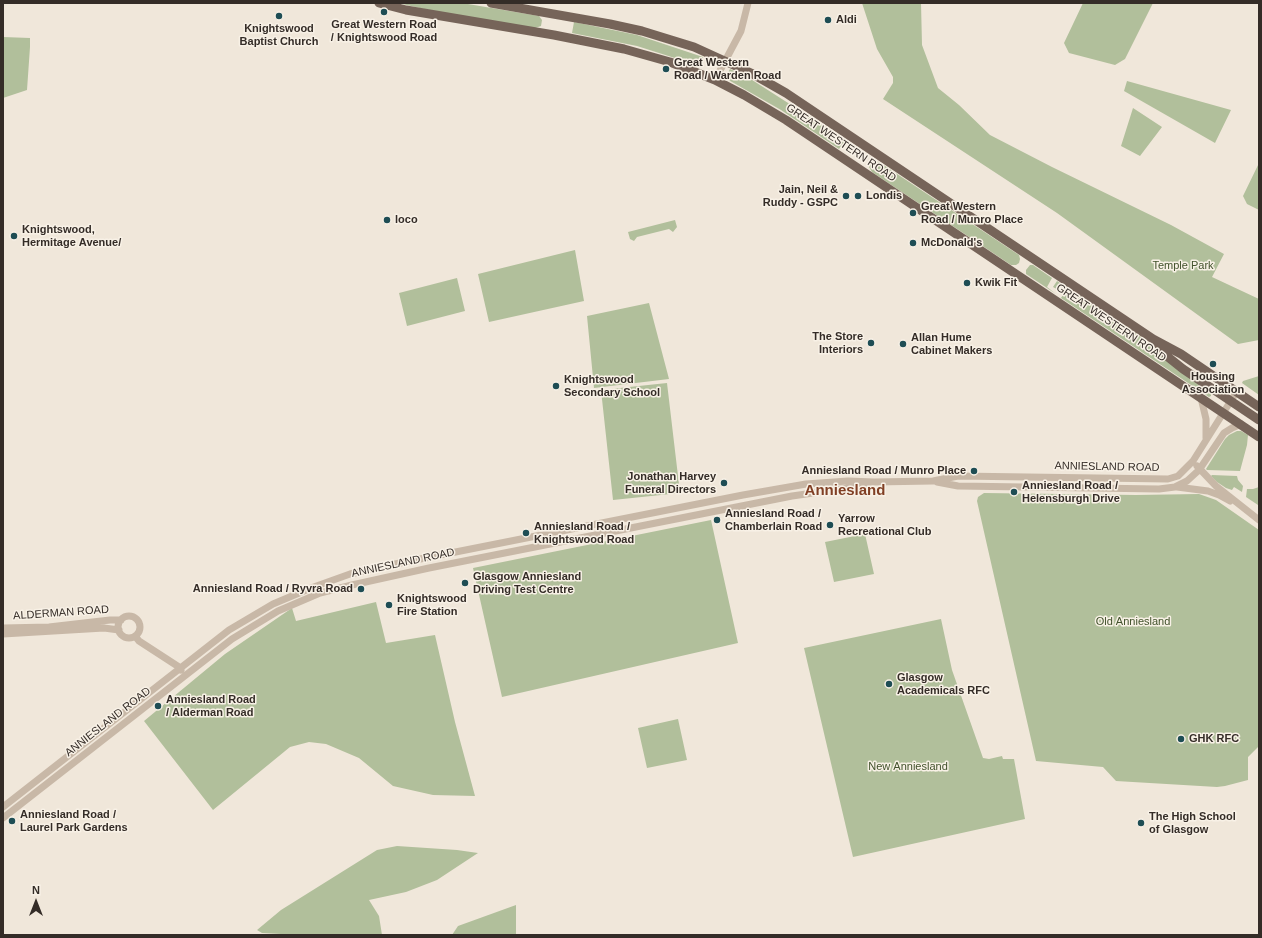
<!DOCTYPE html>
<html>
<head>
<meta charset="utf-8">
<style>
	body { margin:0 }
	#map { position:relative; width:1262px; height:938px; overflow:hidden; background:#f0e7da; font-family:Arial,sans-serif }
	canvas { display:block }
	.frame { position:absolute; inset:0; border:4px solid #342c27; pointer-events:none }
	.north { position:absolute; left:16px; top:882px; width:40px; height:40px; -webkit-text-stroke:3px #f8f1e6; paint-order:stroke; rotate:0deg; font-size:11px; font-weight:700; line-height:16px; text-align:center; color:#342c27 }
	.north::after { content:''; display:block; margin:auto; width:14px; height:18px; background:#342c27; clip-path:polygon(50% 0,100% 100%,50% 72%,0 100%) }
</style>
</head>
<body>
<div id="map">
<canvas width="1262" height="938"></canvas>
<div class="frame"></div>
<div class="north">N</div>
</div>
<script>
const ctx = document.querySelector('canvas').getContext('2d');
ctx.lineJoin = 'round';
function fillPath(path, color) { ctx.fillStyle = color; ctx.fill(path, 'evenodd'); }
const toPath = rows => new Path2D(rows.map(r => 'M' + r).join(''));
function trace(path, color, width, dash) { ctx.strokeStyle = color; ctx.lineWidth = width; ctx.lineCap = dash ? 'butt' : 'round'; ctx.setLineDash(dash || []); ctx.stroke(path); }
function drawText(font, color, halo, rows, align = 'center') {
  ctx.font = font + ' Arial,sans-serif'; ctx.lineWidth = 3; ctx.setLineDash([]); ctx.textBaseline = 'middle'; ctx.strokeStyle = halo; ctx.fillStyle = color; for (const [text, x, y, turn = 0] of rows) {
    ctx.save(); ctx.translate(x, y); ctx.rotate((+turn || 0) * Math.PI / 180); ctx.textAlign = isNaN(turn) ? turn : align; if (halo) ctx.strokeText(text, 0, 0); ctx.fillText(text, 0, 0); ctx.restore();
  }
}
fillPath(toPath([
	[398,3,462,3,539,16,542,20,541,26,535,28,433,11],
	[862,3,921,3,922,45,938,88,959,105,990,135,1052,167,1171,225,1224,254,1212,277,1259,299,1259,340,1238,344,1057,213,883,99,893,83,893,77,877,49],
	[1083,3,1153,3,1125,59,1115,65,1069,53,1064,43],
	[574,22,637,35,703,57,700,66,637,46,572,33],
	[3,37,30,38,30,47,27,90,3,98],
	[730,69,749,78,846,140,839,149,781,110,725,78],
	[1127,81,1231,110,1215,143,1124,91],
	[1133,108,1162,127,1140,156,1121,146],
	[873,161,879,162,1019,255,1020,259,1019,263,1016,265,1011,265,872,172,869,167],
	[1259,163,1259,210,1247,204,1243,196],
	[675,220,677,227,673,232,669,229,637,237,634,241,630,239,628,232],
	[575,250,584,301,489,322,478,274],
	[1030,265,1033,265,1052,278,1047,287,1056,294,1026,274,1026,270],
	[457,278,465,311,407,326,399,293],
	[1057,281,1141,337,1168,362,1211,393,1211,396,1209,397,1061,298,1064,293,1053,287],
	[649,303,669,379,594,388,587,316],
	[1259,376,1259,395,1242,383,1243,381],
	[667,383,680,493,613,500,601,390],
	[1237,431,1241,431,1248,435,1247,445,1240,471,1207,470,1206,469,1225,439,1229,435],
	[1212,475,1237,476,1238,480,1243,486,1242,492,1234,487,1232,490,1226,488,1217,482,1211,476],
	[1259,487,1259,514,1258,505,1246,497,1247,489,1253,489],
	[984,493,1136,495,1199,494,1216,500,1259,530,1259,746,1248,757,1248,780,1225,786,1217,787,1116,781,1103,767,1036,761,977,501,978,497],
	[711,520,738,643,502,697,473,568],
	[865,534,874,574,834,582,825,542],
	[376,602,386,643,435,635,455,722,475,796,433,795,393,786,359,758,326,744,309,742,290,747,213,810,144,721,225,654,292,608,296,621],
	[941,619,952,670,983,758,989,759,1002,756,1003,759,1014,759,1025,819,853,857,804,648],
	[678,719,687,760,647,768,638,728],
	[397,846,457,850,478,853,437,880,406,892,369,900,379,916,382,935,300,935,262,933,257,930,281,910,377,850],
	[516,905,516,935,452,935,458,926]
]), '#b1bf9b');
trace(toPath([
	[715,80,741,31,748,3],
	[1201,398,1206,419,1206,438],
	[1197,466,1216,486,1259,520],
	[937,482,958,486,1159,489,1175,487,1187,481,1199,470,1224,433,1232,428,1241,424],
	[1177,487,1208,491,1219,495,1230,501],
	'118 627a11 11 0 1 1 22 0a11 11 0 1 1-22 0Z',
	[3,628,49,627,110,620,121,620],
	[3,634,104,628,119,630],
	[135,636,139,641,179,667,181,670],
	[3,807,229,630,273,604,311,588,350,574,390,565,743,495,806,484,848,481,874,482,933,481,958,476,1168,479,1178,476,1193,461,1237,391],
	[3,818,232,639,278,611,320,593,352,585,429,568,792,496,856,487,868,484]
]), '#c8b8a7', 7);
trace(toPath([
	[379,3,406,10,554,35,624,49,670,62,715,80,744,95,786,120,1259,437],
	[491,3,610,24,642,31,694,47,751,73,786,93,1153,339,1181,354,1259,407],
	[1157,343,1168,357,1183,369,1259,420]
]), '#766459', 9);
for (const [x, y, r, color] of [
	[384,12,4,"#1e4d54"],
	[279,16,4,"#1e4d54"],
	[828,20,4,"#1e4d54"],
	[666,69,4,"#1e4d54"],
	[846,196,4,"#1e4d54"],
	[858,196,4,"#1e4d54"],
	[913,213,4,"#1e4d54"],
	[387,220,4,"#1e4d54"],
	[14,236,4,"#1e4d54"],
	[913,243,4,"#1e4d54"],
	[967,283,4,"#1e4d54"],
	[871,343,4,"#1e4d54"],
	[903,344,4,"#1e4d54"],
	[1213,364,4,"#1e4d54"],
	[556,386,4,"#1e4d54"],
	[974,471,4,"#1e4d54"],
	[724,483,4,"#1e4d54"],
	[1014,492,4,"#1e4d54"],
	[717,520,4,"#1e4d54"],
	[830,525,4,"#1e4d54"],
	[526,533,4,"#1e4d54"],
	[465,583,4,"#1e4d54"],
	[361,589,4,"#1e4d54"],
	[389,605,4,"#1e4d54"],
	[889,684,4,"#1e4d54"],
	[158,706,4,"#1e4d54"],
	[1181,739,4,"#1e4d54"],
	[12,821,4,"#1e4d54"],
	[1141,823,4,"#1e4d54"]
]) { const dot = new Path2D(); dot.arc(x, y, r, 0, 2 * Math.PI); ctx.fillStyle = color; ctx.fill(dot); trace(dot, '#f8f1e6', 1.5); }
drawText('bold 11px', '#342c27', '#f8f1e6', [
	["Aldi",836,20],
	["Great Western Road",384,25,"center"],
	["/ Knightswood Road",384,38,"center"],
	["Knightswood",279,29,"center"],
	["Baptist Church",279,42,"center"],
	["Great Western",674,63],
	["Road / Warden Road",674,76],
	["Jain, Neil &",838,190,"right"],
	["Ruddy - GSPC",838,203,"right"],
	["Londis",866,196],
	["Great Western",921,207],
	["Road / Munro Place",921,220],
	["loco",395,220],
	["Knightswood,",22,230],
	["Hermitage Avenue/",22,243],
	["McDonald's",921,243],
	["Kwik Fit",975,283],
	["The Store",863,337,"right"],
	["Interiors",863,350,"right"],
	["Allan Hume",911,338],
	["Cabinet Makers",911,351],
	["Housing",1213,377,"center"],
	["Association",1213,390,"center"],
	["Knightswood",564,380],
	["Secondary School",564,393],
	["Anniesland Road / Munro Place",966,471,"right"],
	["Jonathan Harvey",716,477,"right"],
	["Funeral Directors",716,490,"right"],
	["Anniesland Road /",1022,486],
	["Helensburgh Drive",1022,499],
	["Anniesland Road /",725,514],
	["Chamberlain Road",725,527],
	["Yarrow",838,519],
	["Recreational Club",838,532],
	["Anniesland Road /",534,527],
	["Knightswood Road",534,540],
	["Glasgow Anniesland",473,577],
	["Driving Test Centre",473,590],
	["Anniesland Road / Ryvra Road",353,589,"right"],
	["Knightswood",397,599],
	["Fire Station",397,612],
	["Glasgow",897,678],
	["Academicals RFC",897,691],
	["Anniesland Road",166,700],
	["/ Alderman Road",166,713],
	["GHK RFC",1189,739],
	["Anniesland Road /",20,815],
	["Laurel Park Gardens",20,828],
	["The High School",1149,817],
	["of Glasgow",1149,830]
], 'left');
drawText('11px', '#342c27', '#f8f1e6', [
	["GREAT WESTERN ROAD",841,143,34],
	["GREAT WESTERN ROAD",1111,323,34],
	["ANNIESLAND ROAD",1107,467,1],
	["ANNIESLAND ROAD",403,563,-12],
	["ALDERMAN ROAD",61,613,-4],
	["ANNIESLAND ROAD",108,722,-38]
]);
drawText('11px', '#42522c', '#f8f1e6', [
	["Temple Park",1183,266],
	["Old Anniesland",1133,622],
	["New Anniesland",908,767]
]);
drawText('bold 15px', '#803f24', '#f8f1e6', [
	["Anniesland",845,491]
]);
</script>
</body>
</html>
